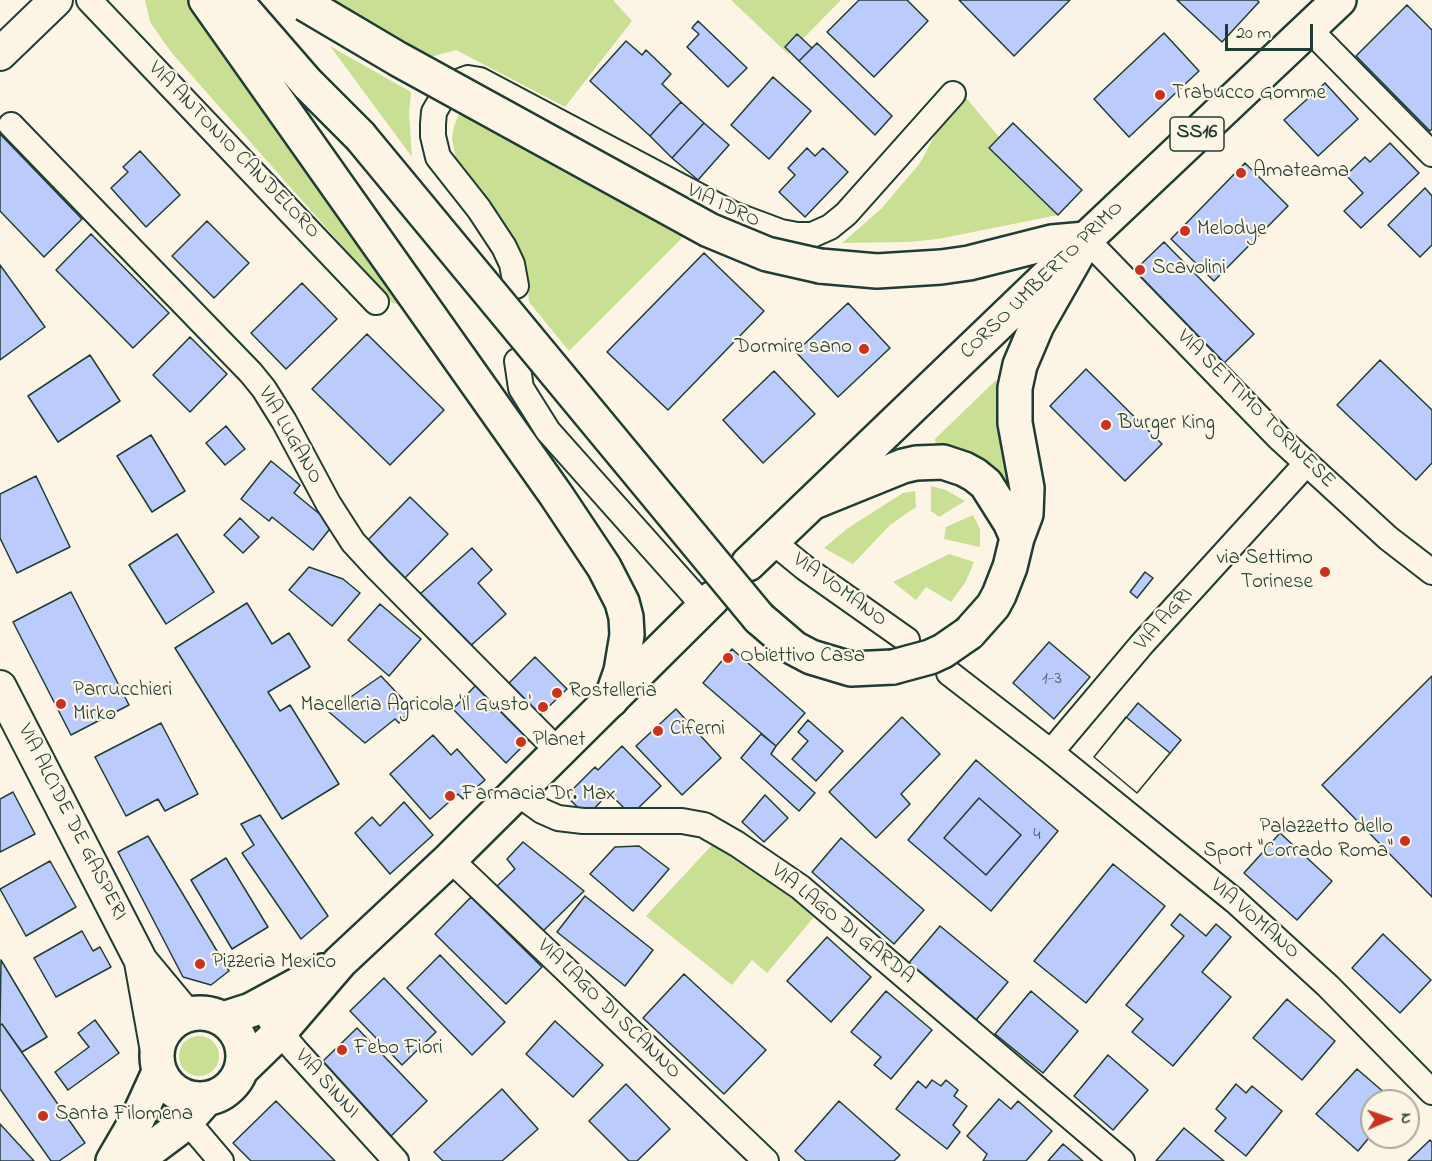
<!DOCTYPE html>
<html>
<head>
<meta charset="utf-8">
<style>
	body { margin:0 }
	#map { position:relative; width:1432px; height:1161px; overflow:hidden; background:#fcf5e5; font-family:"Indie Flower",sans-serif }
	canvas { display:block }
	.north { position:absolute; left:1360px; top:1089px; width:60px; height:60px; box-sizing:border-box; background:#fcf5e5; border:2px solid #a4ab9e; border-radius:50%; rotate:88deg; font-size:16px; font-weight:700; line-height:24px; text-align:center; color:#1f3d34 }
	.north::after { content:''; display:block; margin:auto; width:21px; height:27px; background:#c8321e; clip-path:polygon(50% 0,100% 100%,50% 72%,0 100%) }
	.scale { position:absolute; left:1225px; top:24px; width:88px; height:27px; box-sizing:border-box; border:3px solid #1f3d34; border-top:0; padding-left:8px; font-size:18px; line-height:21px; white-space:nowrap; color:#1f3d34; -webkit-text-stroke:4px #fcf5e5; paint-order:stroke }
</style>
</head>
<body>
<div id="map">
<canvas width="1432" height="1161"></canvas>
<div class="north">N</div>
<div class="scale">20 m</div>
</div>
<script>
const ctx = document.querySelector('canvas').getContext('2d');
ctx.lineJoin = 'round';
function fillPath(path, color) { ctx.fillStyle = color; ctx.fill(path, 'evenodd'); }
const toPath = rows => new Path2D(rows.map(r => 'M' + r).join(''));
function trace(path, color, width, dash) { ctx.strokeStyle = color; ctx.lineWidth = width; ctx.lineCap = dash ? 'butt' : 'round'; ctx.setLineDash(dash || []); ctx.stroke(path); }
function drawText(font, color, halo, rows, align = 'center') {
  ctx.font = font + ' "Indie Flower",sans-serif'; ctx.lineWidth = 4.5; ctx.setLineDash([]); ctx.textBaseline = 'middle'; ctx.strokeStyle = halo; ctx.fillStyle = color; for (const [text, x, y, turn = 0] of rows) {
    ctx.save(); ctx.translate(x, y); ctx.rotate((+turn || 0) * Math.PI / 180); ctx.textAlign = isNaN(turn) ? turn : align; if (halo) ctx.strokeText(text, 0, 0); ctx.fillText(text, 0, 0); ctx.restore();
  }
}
fillPath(toPath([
	[145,0,189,0,406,301,401,305,392,303,381,290,171,52,150,22],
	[324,0,613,0,632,21,565,107,456,50,427,58],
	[731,0,841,0,788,54],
	[330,46,411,92,409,114,412,157],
	[962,93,999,137,989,148,1058,215,938,239,908,242,842,243,882,208,920,163,948,111],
	[460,112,565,173,685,235,569,351,529,302,527,277,523,258,517,245,472,186,456,159,452,139,454,126],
	[996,380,1000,385,999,416,1012,501,992,468,981,459,965,451,936,445,935,439],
	[931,486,946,490,965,501,939,517,931,511],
	[915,491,916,507,890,525,853,564,824,548,848,528,903,493],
	[973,515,980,529,980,547,944,539,946,527],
	[949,554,974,562,966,581,951,602,926,587,916,600,893,582],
	[712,845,757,870,814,917,767,973,752,960,732,985,646,916],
	'179 1056a20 20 0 1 1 40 0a20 20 0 1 1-40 0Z'
]), '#c9df94');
const building = toPath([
	[859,0,907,0,928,21,874,77,827,32,859,0],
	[959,0,1070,0,1014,56,959,0],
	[1177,0,1257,0,1259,2,1222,42,1177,0],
	[1407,5,1432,30,1432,129,1430,131,1356,56,1407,5],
	[698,21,747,68,728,87,687,47,699,34,692,28,698,21],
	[1164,33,1199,71,1129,137,1094,99,1164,33],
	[797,34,812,48,799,61,785,47,797,34],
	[626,41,642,55,646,50,671,74,662,84,681,102,650,136,590,81,626,41],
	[817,43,892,116,875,135,799,61,817,43],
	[773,77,811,111,769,159,731,125,773,77],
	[1325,83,1358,119,1318,156,1284,120,1325,83],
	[681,102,704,123,672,158,650,136,681,102],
	[704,123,729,145,698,180,672,158,704,123],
	[1013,123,1082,190,1058,215,989,148,1013,123],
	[0,134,82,219,44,257,0,211,0,134],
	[1390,143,1419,173,1361,228,1344,211,1363,193,1346,175,1365,157,1370,162,1390,143],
	[807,148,815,156,823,148,848,172,805,217,779,192,795,175,788,168,807,148],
	[140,151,180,195,146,227,111,188,128,172,123,167,140,151],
	[1245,163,1288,206,1214,281,1171,239,1245,163],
	[1425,188,1432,196,1432,245,1420,257,1388,225,1425,188],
	[207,221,249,263,214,298,172,256,207,221],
	[91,234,169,313,133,348,56,270,91,234],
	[1164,242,1254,334,1221,366,1131,274,1164,242],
	[704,253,764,311,668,410,607,352,704,253],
	[0,265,45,327,0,360,0,265],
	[302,283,337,319,286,369,251,333,302,283],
	[848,303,890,348,838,397,796,352,848,303],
	[367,334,444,410,390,465,312,389,367,334],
	[190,337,227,374,190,412,153,375,190,337],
	[90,355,120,401,58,442,28,396,90,355],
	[1380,360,1432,410,1432,463,1416,480,1337,405,1380,360],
	[1086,369,1162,444,1125,481,1050,406,1086,369],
	[774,371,815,414,763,463,723,420,774,371],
	[226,426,245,449,225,465,206,443,226,426],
	[151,435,185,491,152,512,117,456,151,435],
	[271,461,300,485,294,493,333,525,313,550,272,517,269,521,241,499,271,461],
	[36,476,70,547,17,573,0,538,0,494,36,476],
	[410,497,448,534,402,581,364,544,410,497],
	[240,518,259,537,243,553,224,535,240,518],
	[177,534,214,592,166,624,129,565,177,534],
	[472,548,492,570,478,583,506,614,468,648,420,594,472,548],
	[309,567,343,579,360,593,332,626,289,590,309,567],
	[1145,572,1153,578,1137,598,1130,592,1145,572],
	[71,592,129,705,71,735,13,622,71,592],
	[247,603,272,644,289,633,310,667,268,692,280,711,290,705,339,784,282,819,175,648,247,603],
	[380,604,421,639,389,676,348,640,380,604],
	[1049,642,1090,677,1054,719,1013,683,1049,642],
	[732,649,805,713,776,746,703,683,732,649],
	[535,657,567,689,538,717,507,685,535,657],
	[381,676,412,709,399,723,395,719,365,743,329,712,381,676],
	[1432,676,1432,897,1322,785,1432,676],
	[477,684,531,738,506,763,453,709,477,684],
	[1138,703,1181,740,1137,793,1094,757,1138,703],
	[676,709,721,758,682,795,636,746,676,709],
	[902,717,940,754,901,794,910,804,876,838,829,792,902,717],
	[1126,717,1170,753,1137,793,1094,757,1126,717],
	[808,720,843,751,816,781,792,759,808,741,798,732,808,720],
	[161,723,198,794,165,811,158,799,126,816,95,757,161,723],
	[761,734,776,746,771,754,815,793,799,811,741,758,761,734],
	[433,735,451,755,457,749,485,780,463,799,458,794,430,819,390,774,433,735],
	[622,746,661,786,631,815,609,793,587,816,566,796,595,767,598,770,622,746],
	[976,760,1058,831,991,911,908,840,976,760],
	[979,798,1021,835,986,875,944,838,979,798],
	[13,792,35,834,0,852,0,799,13,792],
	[765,795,788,818,764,842,742,822,765,795],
	[979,798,1021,835,986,875,944,838,979,798],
	[404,802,433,835,390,874,355,833,372,817,380,826,404,802],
	[260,815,328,916,301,939,242,853,254,845,241,824,260,815],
	[1280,833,1332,881,1297,920,1244,873,1280,833],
	[148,836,229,971,211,985,183,977,118,852,148,836],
	[841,838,924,910,894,944,812,872,841,838],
	[523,842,584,891,538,936,493,890,515,869,507,859,523,842],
	[639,846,669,869,633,911,590,874,615,847,639,846],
	[226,858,268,927,232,949,191,880,226,858],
	[50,861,76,907,26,936,0,889,50,861],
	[1113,864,1165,906,1086,1003,1034,961,1113,864],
	[585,896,653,950,625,986,557,932,585,896],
	[471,897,542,967,506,1004,435,934,471,897],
	[1180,914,1206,936,1216,924,1231,937,1202,972,1231,997,1173,1066,1132,1032,1143,1019,1126,1005,1184,936,1171,925,1180,914],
	[940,926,1008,982,976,1020,908,964,940,926],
	[82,931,93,951,100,947,111,967,56,997,34,958,82,931],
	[1383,934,1431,980,1400,1013,1352,968,1383,934],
	[827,937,871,977,831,1022,787,981,827,937],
	[440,955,505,1022,472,1055,407,988,440,955],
	[1,960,47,1037,22,1052,2,1024,0,1025,1,960],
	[684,974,766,1050,724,1094,643,1018,684,974],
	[384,978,436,1032,402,1065,350,1011,384,978],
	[886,991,932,1030,891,1079,874,1065,881,1057,851,1032,886,991],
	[1031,991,1078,1031,1043,1073,995,1034,1031,991],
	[1287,999,1335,1041,1302,1080,1253,1038,1287,999],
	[95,1020,119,1053,68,1090,55,1072,89,1047,78,1033,95,1020],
	[555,1021,603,1065,573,1097,526,1054,555,1021],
	[2,1024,85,1143,59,1161,51,1161,0,1089,0,1025,2,1024],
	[357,1028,427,1101,390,1137,320,1064,357,1028],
	[1108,1055,1148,1090,1113,1130,1074,1096,1108,1055],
	[1357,1069,1394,1101,1372,1101,1372,1134,1358,1151,1316,1114,1357,1069],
	[932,1080,941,1086,946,1080,958,1090,954,1096,967,1106,953,1125,960,1132,947,1149,896,1109,918,1081,926,1088,932,1080],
	[626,1084,670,1129,637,1161,629,1161,589,1121,626,1084],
	[1236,1084,1246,1093,1252,1086,1282,1111,1246,1156,1215,1131,1226,1118,1216,1109,1236,1084],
	[502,1089,538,1129,502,1161,443,1161,434,1152,502,1089],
	[999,1099,1011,1109,1018,1101,1052,1131,1026,1161,983,1161,987,1154,967,1136,999,1099],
	[276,1101,335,1161,251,1161,233,1143,276,1101],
	[839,1101,900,1155,894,1161,806,1161,795,1151,839,1101],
	[0,1124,34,1161,0,1161,0,1124],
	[1184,1128,1224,1161,1156,1161,1184,1128],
	[1430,1140,1432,1142,1432,1161,1408,1161,1430,1140],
	[1063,1144,1083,1161,1048,1161,1063,1144]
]);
fillPath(building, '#bbccfc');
trace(building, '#1f3d34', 1.5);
const minor = toPath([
	[89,0,376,302],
	[1309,29,1432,154],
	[460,81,468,78,480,80,733,214,781,232,797,235,812,235,830,227,846,214,953,94],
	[441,100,434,112,433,124,433,136,438,157,479,209,504,247,512,264,516,286],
	[11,125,251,373,264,389,284,421,328,503,353,542,377,568,559,752],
	[1086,239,1279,438,1388,538,1432,572],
	[517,361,521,388,548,431,704,606],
	[772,541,805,568,907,640],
	[949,673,1051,752,1235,901,1328,986,1432,1092],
	[1051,752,1142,644,1306,464],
	[517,793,542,811,558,818,583,821,682,821,704,825,737,844,800,887,1122,1161],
	[450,859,766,1161],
	[270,1020,295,1050,396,1161],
	[187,1121,221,1161]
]);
const tertiary = toPath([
	[0,54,56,0],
	[0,687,141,961,185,1014],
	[141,962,157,1051]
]);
const secondary = toPath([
	[748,564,1076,249],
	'157 1056a43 43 0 1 1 86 0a43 43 0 1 1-86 0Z',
	[223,1019,251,1010,323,971],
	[242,1069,279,1033,340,962,450,859,713,598],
	[113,1161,138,1118,159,1072],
	[135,1161,183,1125,206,1099]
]);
const primary = toPath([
	[1086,239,1339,0]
]);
const trunk = toPath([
	[206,0,556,495,604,567,622,602,626,617,627,635,621,671,611,700],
	[235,0,307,83,360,136],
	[820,266,877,271,941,267,969,263,1052,242,1086,239],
	[814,502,903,466,916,463,943,462,964,469,975,475,986,484,1010,522,1017,538],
	[759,618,794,648,811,657,851,669,893,667],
	[969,633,993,606,999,595,1010,567,1017,538,1026,514,1027,488,1015,423,1015,388,1020,365,1037,325,1086,239]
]);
trace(minor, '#1f3d34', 28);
trace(tertiary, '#1f3d34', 36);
trace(secondary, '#1f3d34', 38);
trace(primary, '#1f3d34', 38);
trace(trunk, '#1f3d34', 38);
trace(minor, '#fcf5e5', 24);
trace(tertiary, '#fcf5e5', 32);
trace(secondary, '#fcf5e5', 33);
trace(primary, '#fcf5e5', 33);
trace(trunk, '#fcf5e5', 33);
const trunkBridge = toPath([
	[305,4,398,59,709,230,767,254,820,266],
	[360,136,759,618],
	[893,667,930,657,943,651,969,633]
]);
trace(trunkBridge, '#1f3d34', 38, []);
trace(trunkBridge, '#fcf5e5', 33);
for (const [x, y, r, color] of [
	[1160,95,6,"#c8321e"],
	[1241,173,6,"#c8321e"],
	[1185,231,6,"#c8321e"],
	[1140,270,6,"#c8321e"],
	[864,349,6,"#c8321e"],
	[1106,425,6,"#c8321e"],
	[1325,572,6,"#c8321e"],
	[728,658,6,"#c8321e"],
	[557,693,6,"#c8321e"],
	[61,704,6,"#c8321e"],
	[543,707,6,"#c8321e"],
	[658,731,6,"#c8321e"],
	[521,742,6,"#c8321e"],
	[450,796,6,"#c8321e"],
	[1405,841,6,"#c8321e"],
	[200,964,6,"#c8321e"],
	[342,1050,6,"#c8321e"],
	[43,1116,6,"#c8321e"]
]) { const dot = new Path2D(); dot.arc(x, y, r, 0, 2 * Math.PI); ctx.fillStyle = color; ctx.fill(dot); trace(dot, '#fcf5e5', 2); }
drawText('18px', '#466166', null, [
	["1-3",1052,680],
	["4",1037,836]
]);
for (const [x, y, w] of [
	[1197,134,54]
]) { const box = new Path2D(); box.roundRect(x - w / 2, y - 17, w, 34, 4.5); ctx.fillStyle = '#fcf5e5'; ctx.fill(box); trace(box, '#1f3d34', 1.5); }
drawText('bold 20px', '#1f3d34', null, [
	["SS16",1197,134]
]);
drawText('21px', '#1f3d34', '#fcf5e5', [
	["Trabucco Gomme",1172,95],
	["Amateama",1253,173],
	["Melodye",1197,231],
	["Scavolini",1152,270],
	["Dormire sano",852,349,"right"],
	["Burger King",1118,425],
	["via Settimo",1313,560,"right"],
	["Torinese",1313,584,"right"],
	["Obiettivo Casa",740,658],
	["Parrucchieri",73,692],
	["Mirko",73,716],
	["Rostelleria",569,693],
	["Macelleria Agricola 'Il Gusto'",531,707,"right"],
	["Ciferni",670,731],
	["Planet",533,742],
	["Farmacia Dr. Max",462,796],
	["Palazzetto dello",1393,829,"right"],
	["Sport \"Corrado Roma\"",1393,853,"right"],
	["Pizzeria Mexico",212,964],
	["Febo Fiori",354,1050],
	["Santa Filomena",55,1116]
], 'left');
drawText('21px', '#1f3d34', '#fcf5e5', [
	["VIA ANTONIO CANDELORO",233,151,46],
	["VIA IDRO",723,207,25],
	["CORSO UMBERTO PRIMO",1043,281,-44],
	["VIA SETTIMO TORINESE",1255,410,45],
	["VIA LUGANO",289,436,60],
	["VIA VOMANO",839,591,36],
	["VIA AGRI",1165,620,-48],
	["VIA ALCIDE DE GASPERI",71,823,63],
	["VIA VOMANO",1254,920,41],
	["VIA LAGO DI GARDA",842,925,39],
	["VIA LAGO DI SCANNO",608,1010,44],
	["VIA SINNI",326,1085,48]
]);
</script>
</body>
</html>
